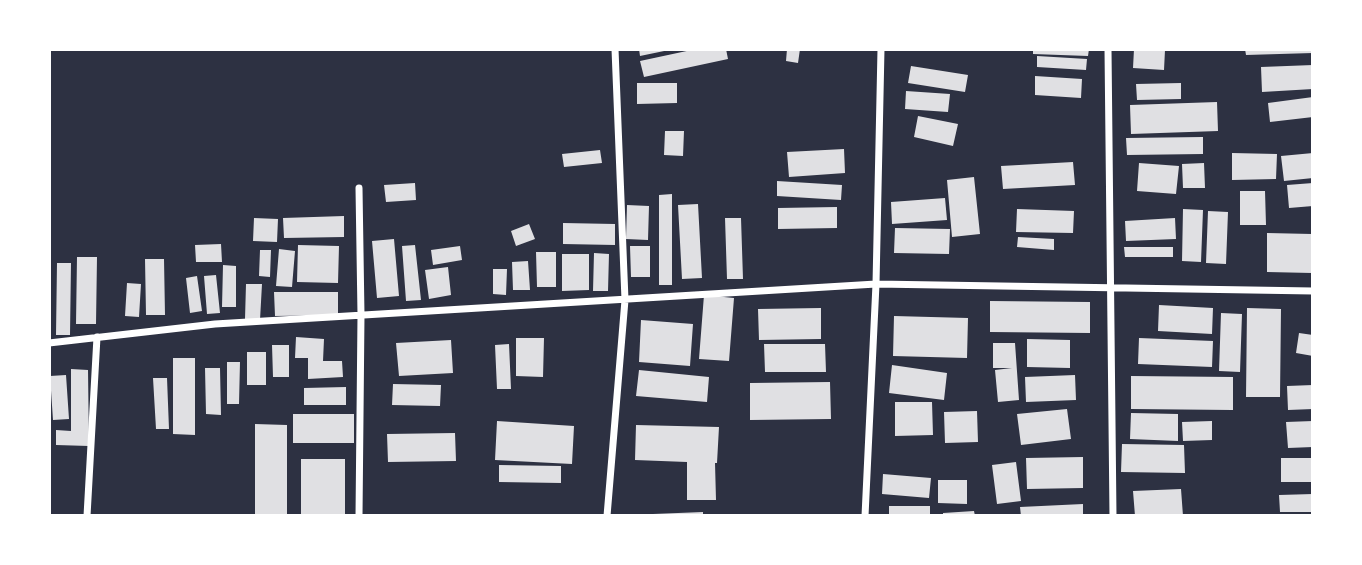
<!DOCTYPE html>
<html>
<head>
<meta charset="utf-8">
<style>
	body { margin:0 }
	#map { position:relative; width:1362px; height:565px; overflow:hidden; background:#2d3142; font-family:Georgia,serif }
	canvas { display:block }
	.frame { position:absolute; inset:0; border:51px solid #fff; pointer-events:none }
</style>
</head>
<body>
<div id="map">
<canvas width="1362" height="565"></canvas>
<div class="frame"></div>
</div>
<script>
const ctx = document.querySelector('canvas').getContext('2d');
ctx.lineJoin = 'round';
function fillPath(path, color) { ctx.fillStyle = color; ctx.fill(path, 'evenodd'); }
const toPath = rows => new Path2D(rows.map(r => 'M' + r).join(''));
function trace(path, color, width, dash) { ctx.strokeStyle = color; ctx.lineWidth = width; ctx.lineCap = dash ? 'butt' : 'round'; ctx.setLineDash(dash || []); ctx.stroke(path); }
fillPath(toPath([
	[639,49,669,49,669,50,640,56],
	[696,49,726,49,728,59,644,77,640,61],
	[787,49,800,49,798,63,786,61],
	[1033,49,1089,49,1088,56,1033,54],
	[1134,49,1165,50,1164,70,1133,68],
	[1245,49,1313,49,1313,53,1246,55],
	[1037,56,1087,59,1086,70,1037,67],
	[1313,65,1313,89,1262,92,1261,67],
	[911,66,968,75,965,92,908,83],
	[1035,76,1082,79,1081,98,1035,95],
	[637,83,677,83,677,103,637,104],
	[1181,83,1181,99,1137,100,1136,84],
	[906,91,950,94,948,112,905,109],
	[1313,97,1313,117,1270,122,1268,103],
	[1217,102,1218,131,1131,134,1130,105],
	[918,116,958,124,953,146,914,137],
	[665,131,684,131,683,156,664,155],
	[1203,137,1203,154,1127,155,1126,138],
	[844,149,845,173,789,177,787,152],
	[600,150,602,163,564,167,562,154],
	[1232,153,1277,154,1276,179,1232,180],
	[1313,153,1313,178,1284,181,1281,156],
	[1073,162,1075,185,1003,189,1001,166],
	[1139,163,1179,166,1176,194,1137,191],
	[1204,163,1205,188,1183,188,1182,164],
	[974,177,980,234,952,237,947,180],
	[777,181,842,185,841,200,777,196],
	[415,183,416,200,386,202,384,185],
	[1313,183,1313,206,1289,208,1287,185],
	[1240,191,1265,191,1266,225,1240,225],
	[672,194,672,285,659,285,659,195],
	[945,198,947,220,892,224,891,202],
	[698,204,702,278,682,279,678,205],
	[627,205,649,206,648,240,626,239],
	[837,207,837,228,778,229,778,208],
	[1017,209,1074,211,1073,233,1016,232],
	[1183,209,1203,210,1201,262,1182,261],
	[1208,211,1228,212,1226,264,1206,263],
	[344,216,344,237,284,238,283,218],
	[254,218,278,219,277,242,253,241],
	[725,218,741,218,743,279,727,279],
	[1175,218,1176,239,1126,241,1125,221],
	[563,223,615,224,615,245,563,244],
	[529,224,535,239,516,246,511,231],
	[895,228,950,229,949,254,894,253],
	[1267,233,1312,234,1312,273,1267,272],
	[1018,237,1054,239,1054,250,1017,247],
	[394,239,399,296,377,298,372,241],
	[221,244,222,262,196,262,195,245],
	[298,245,339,246,338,283,297,282],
	[415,245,421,300,406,301,402,246],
	[460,246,462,260,433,265,431,250],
	[630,246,650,246,650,277,631,277],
	[1124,247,1173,247,1173,257,1125,257],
	[279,249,295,251,292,287,276,286],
	[260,250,271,250,270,277,259,276],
	[536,252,556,252,556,287,537,287],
	[594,253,609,254,608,291,593,291],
	[562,254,589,254,589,290,562,291],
	[77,257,97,257,96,324,76,324],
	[145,259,164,259,165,315,146,315],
	[528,261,530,290,513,290,512,262],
	[57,263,71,263,70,335,56,335],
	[223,265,236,266,236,307,222,307],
	[448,267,451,295,429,299,425,270],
	[493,269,507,269,506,295,493,294],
	[216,275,220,313,207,314,204,276],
	[197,276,202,311,190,313,186,278],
	[127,283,141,284,139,317,125,316],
	[246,284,262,284,260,320,245,319],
	[274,292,338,292,338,315,275,316],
	[704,295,734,298,729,361,699,359],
	[990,301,1090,302,1090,333,990,332],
	[1159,305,1213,308,1212,334,1158,331],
	[821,308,821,339,759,340,758,309],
	[1247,308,1281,309,1280,397,1246,397],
	[1221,313,1242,314,1240,372,1219,371],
	[894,316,968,318,967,358,893,356],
	[641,320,693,324,690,366,639,362],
	[1299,333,1313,335,1313,356,1296,353],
	[296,337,324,339,323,361,342,361,343,377,308,379,308,358,295,358],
	[516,338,544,338,543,377,516,376],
	[1139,338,1213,341,1212,367,1138,364],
	[1027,339,1070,340,1070,368,1027,367],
	[451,340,453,373,399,376,396,343],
	[993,343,1015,343,1019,400,998,402,995,370,1012,368,993,368],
	[509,344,511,389,497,389,495,345],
	[764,344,825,344,826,372,765,372],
	[272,345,289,345,289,377,273,377],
	[247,352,266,352,266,385,247,385],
	[173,358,195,358,195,435,173,434],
	[227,362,240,362,239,404,227,404],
	[892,365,947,373,944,400,889,393],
	[205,368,220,368,221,415,206,414],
	[71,369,88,370,89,446,56,445,56,430,71,431],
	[639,370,709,377,707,402,636,396],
	[66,375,69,419,53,420,50,376],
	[1075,375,1076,400,1026,402,1025,377],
	[1131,376,1233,377,1233,410,1131,409],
	[153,378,167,378,169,429,156,429],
	[830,382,831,419,750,420,750,383],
	[393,384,441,385,440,406,392,405],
	[1313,385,1313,409,1288,410,1287,386],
	[346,387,346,405,304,405,304,388],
	[895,402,932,402,933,435,895,436],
	[1067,409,1071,439,1021,445,1017,414],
	[977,411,978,442,945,443,944,412],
	[1131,413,1178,414,1178,441,1130,439],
	[293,414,354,414,354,443,293,443],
	[497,421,574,426,572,464,495,460],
	[1212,421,1212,440,1183,441,1182,422],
	[1313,421,1313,447,1288,448,1286,422],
	[255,424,287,425,287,516,255,516],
	[636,425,719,427,717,463,715,463,716,500,687,500,687,462,635,460],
	[455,433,456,461,388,462,387,434],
	[1122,444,1184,445,1185,473,1121,472],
	[1083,457,1083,488,1027,489,1026,458],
	[1281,458,1313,458,1313,482,1281,482],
	[301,459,345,459,345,516,301,516],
	[1016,462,1021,501,997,504,992,465],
	[499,465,561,466,561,483,499,482],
	[883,474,931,478,929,498,882,494],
	[938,480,967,480,967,504,938,503],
	[1181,489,1183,516,1135,516,1133,491],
	[1313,494,1313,512,1280,512,1279,495],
	[1083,504,1083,516,1021,516,1020,507],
	[889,506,930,506,930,516,889,516],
	[974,511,975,516,943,516,943,513],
	[703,512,703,516,653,516,653,514]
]), '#e0e0e3');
trace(toPath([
	[1108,49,1113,516],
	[49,343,215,324,876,284,1313,291],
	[87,516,97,337],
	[359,516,361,315,359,188],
	[607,516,625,300,615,49],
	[865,516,876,284,881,49]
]), '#fff', 7);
</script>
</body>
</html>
